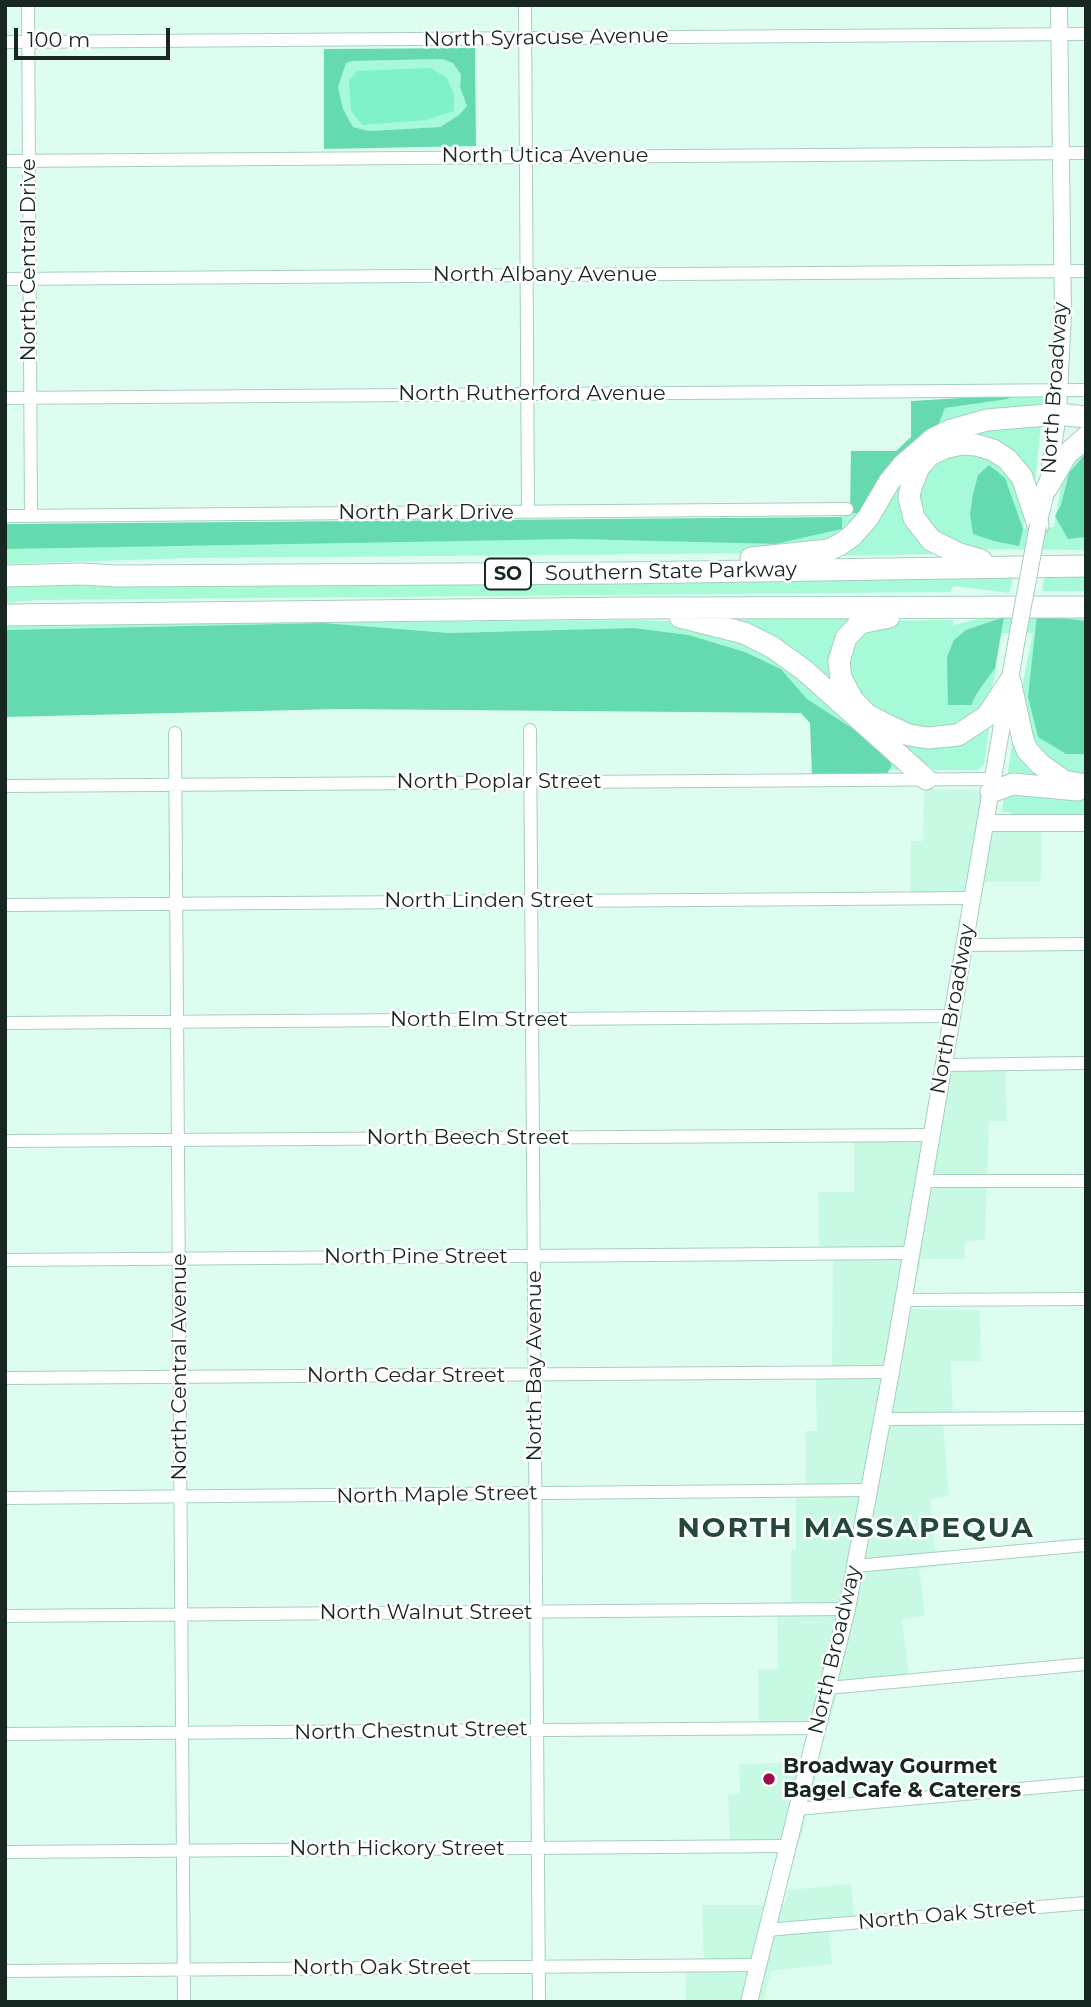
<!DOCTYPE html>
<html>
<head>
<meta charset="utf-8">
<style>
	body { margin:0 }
	#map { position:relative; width:1091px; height:2007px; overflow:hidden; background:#ddfeef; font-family:Montserrat,sans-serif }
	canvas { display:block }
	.frame { position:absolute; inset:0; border:7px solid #182721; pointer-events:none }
	.scale { position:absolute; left:14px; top:28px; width:156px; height:32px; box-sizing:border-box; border:4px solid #182721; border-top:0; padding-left:9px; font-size:21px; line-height:24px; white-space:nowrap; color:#182721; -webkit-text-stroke:5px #fff; paint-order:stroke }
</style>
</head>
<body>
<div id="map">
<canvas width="1091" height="2007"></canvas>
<div class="frame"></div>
<div class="scale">100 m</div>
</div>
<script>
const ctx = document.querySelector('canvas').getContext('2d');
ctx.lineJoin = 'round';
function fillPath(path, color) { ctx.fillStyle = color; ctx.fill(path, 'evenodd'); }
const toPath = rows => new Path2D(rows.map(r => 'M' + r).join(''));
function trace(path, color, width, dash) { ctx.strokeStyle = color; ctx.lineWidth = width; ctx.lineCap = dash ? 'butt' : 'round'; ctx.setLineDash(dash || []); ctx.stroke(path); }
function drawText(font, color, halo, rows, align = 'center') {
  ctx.font = font + ' Montserrat,sans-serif'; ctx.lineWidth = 5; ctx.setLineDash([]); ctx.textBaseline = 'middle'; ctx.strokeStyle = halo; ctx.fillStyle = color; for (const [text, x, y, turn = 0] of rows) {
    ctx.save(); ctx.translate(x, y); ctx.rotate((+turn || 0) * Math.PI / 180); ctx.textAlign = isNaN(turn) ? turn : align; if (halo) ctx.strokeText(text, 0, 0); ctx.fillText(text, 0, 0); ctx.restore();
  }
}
fillPath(toPath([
	[924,789,995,790,994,826,1042,827,1041,882,984,882,980,897,910,897,911,841,923,841],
	[948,1071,1005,1071,1007,1121,989,1121,985,1240,965,1241,964,1259,921,1259,911,1309,980,1310,981,1361,951,1361,953,1424,943,1425,949,1496,930,1499,937,1567,919,1569,925,1616,902,1619,909,1676,840,1682,830,1722,759,1724,758,1670,778,1669,777,1606,791,1606,791,1550,796,1549,796,1487,806,1486,805,1431,817,1431,815,1367,832,1367,833,1251,819,1250,818,1192,854,1192,854,1129,938,1130],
	[819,1762,800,1841,730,1841,728,1795,740,1794,739,1764],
	[851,1884,854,1919,828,1922,832,1964,771,1971,763,2002,686,2002,685,1962,704,1962,702,1905,784,1905,788,1890]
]), '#c7f9e3');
fillPath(toPath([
	[442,59,453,63,461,75,460,87,467,106,459,115,440,127,369,131,353,127,343,109,338,87,346,63,351,61],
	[1012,395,1040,395,1044,398,1043,407,918,444,939,423,945,408,1008,399],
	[1041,425,1034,492,972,437,906,486,936,554,832,556,894,483,972,426],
	[1086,444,1086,550,968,549,925,525,915,502,918,478,955,448,1012,467,1027,522,1024,522,1023,529,1054,527,1063,475],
	[867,512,843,537,783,553,192,558,5,564,5,549,103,546,575,539,776,544,842,529,842,516],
	[1045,574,1086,574,1086,591,1042,591],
	[1013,577,1009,593,953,586,950,592,37,600,5,603,5,584],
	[991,616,1086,617,1086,777,1072,776,1042,758,1023,731,1019,702,1033,633,1001,633,994,680,991,690,993,694,966,728,907,729,872,710,845,668,860,628,877,621,953,620,953,625],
	[851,617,836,672,823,682,739,625,738,619],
	[636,620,692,622,744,637,799,670,901,767,898,770,889,770,892,764,877,744,807,699,781,669,745,652,689,635,634,628,449,633,324,623,5,630,5,625],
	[990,721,984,765,978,770,935,770,901,747,910,740],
	[1013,738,1044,777,1007,779],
	[1039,791,1086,799,1086,815,1012,816,1011,812,1002,812,1004,796,1008,792]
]), '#a7fad8');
fillPath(toPath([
	[475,48,476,146,324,149,324,49],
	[442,59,453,63,461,75,460,87,467,106,459,115,440,127,369,131,353,127,343,109,338,87,346,63,352,61],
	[1012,395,1008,399,945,408,939,423,895,464,867,512,850,514,851,451,896,451,911,437,911,401],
	[1086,453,1086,537,1068,539,1055,516,1061,505,1069,473],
	[989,465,1005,478,1023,529,1019,546,994,541,973,534,970,514,973,494,978,475],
	[842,517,842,529,776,544,575,539,5,549,5,524],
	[1037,615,1086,621,1086,754,1066,754,1038,737,1028,697],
	[1004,617,995,668,977,693,971,705,948,705,947,657,954,640,966,630],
	[324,623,449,633,634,628,689,635,745,652,781,669,807,699,877,744,892,765,886,776,812,776,810,723,801,713,340,709,5,717,5,630]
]), '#65daaf');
fillPath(toPath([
	[430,68,446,77,454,94,454,111,426,120,362,125,351,110,349,81,357,71]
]), '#7ff2c7');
const street = toPath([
	[28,5,31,516],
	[525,5,528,512],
	[5,42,1086,34],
	[5,161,1086,153],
	[5,279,1086,271],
	[5,398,1086,390],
	[5,516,847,509],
	[530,730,539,2002],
	[175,733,184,2002],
	[5,786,993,779],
	[5,905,972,898],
	[964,945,1086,944],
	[5,1023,952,1016],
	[944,1065,1086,1063],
	[5,1141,932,1135],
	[924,1181,1086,1181],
	[5,1260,911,1253],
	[903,1300,1086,1299],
	[5,1378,891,1372],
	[882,1419,1086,1418],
	[5,1498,869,1490],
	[855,1566,1086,1545],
	[5,1616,847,1609],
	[828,1688,1086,1664],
	[5,1734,818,1728],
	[797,1809,1086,1783],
	[5,1852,788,1846],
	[767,1930,1086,1903],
	[5,1971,759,1965]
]);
const secondary = toPath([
	[1038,525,1047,488,1058,414,1063,314,1059,5],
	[985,823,1086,823],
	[749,2002,847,1609,891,1372,1017,638]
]);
const highway = toPath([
	[1047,488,1066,455,1086,437],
	[751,558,829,550,839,545,852,536,868,518,889,482,903,465,933,439,951,430,987,420,1058,414,1086,417],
	[981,560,957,553,931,540,914,518,909,497,911,487,919,467,930,455,944,448,961,444,976,445,993,450,1007,459,1022,477,1038,525],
	[5,576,82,574,116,576,620,573,1086,566],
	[5,615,630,608,1086,607],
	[680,617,744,633,772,647,804,670,926,779],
	[889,617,860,623,846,638,839,661,841,678,853,700,866,714,889,726,909,735,928,738,958,735,987,716,1010,681],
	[1010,681,1023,740,1027,750,1040,764,1064,781,1086,785],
	[991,792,1013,784,1078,790]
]);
trace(street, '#a7cfbd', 14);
trace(secondary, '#a7cfbd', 18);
trace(highway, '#a7cfbd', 23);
trace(street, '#fff', 12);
trace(secondary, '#fff', 16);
trace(highway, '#fff', 21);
const secondaryBridge = toPath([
	[1017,638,1038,525]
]);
trace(secondaryBridge, '#a7cfbd', 18, []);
trace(secondaryBridge, '#fff', 16);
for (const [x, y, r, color] of [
	[769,1779,7,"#a20b4b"]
]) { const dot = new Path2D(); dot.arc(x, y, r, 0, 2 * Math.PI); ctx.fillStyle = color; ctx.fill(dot); trace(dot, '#fff', 2.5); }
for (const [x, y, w] of [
	[508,574,46]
]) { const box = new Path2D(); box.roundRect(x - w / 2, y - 15.5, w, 31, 5); ctx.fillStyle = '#fff'; ctx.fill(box); trace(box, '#182721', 2); }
drawText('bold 19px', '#182721', null, [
	["SO",508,574]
]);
drawText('21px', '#182721', '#fff', [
	["North Syracuse Avenue",546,38,-1],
	["North Utica Avenue",545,156],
	["North Central Drive",29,260,-90],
	["North Albany Avenue",545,275],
	["North Broadway",1055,388,-86],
	["North Rutherford Avenue",532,394],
	["North Park Drive",426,513],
	["Southern State Parkway",671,572,-1],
	["North Poplar Street",499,782],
	["North Linden Street",489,901],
	["North Broadway",953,1009,-80],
	["North Elm Street",479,1020],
	["North Beech Street",468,1138],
	["North Pine Street",416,1257],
	["North Bay Avenue",535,1366,-90],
	["North Central Avenue",180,1367,-90],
	["North Cedar Street",406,1376],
	["North Maple Street",437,1495,-1],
	["North Walnut Street",426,1613],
	["North Broadway",835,1650,-77],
	["North Chestnut Street",411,1731,-1],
	["North Hickory Street",397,1849],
	["North Oak Street",947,1915,-5],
	["North Oak Street",382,1968]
]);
drawText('bold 21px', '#182721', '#fff', [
	["Broadway Gourmet",783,1767],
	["Bagel Cafe & Caterers",783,1791]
], 'left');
ctx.letterSpacing = '2px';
drawText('bold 28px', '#24483a', '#fff', [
	["NORTH MASSAPEQUA",856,1529]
]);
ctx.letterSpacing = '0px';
</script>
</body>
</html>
